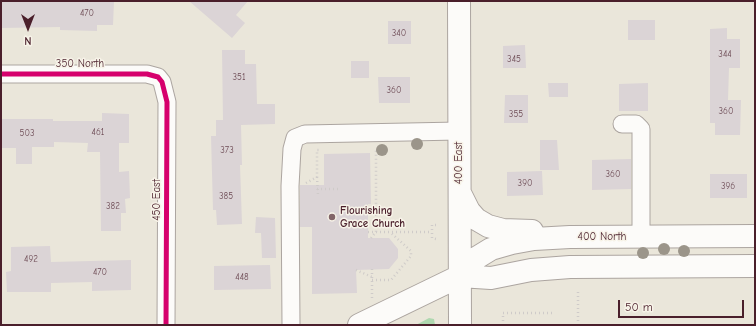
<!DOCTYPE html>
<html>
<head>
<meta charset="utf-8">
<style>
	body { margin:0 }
	#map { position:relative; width:756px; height:326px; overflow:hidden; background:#eae6da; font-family:"Comic Neue",sans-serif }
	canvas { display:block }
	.frame { position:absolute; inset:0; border:2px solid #4a1f2b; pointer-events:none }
	.north { position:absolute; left:8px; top:8px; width:40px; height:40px; -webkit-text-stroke:3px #f7f3e8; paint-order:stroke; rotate:180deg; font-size:11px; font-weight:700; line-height:16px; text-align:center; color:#4a1f2b }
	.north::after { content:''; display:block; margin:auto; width:14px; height:18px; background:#4a1f2b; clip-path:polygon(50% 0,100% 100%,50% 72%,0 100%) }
	.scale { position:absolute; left:618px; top:300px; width:126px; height:18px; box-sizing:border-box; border:2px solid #4a1f2b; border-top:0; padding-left:5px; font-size:12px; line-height:14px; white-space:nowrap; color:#4a1f2b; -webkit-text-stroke:3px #f7f3e8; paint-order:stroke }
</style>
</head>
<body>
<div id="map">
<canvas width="756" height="326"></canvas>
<div class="frame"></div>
<div class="north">N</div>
<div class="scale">50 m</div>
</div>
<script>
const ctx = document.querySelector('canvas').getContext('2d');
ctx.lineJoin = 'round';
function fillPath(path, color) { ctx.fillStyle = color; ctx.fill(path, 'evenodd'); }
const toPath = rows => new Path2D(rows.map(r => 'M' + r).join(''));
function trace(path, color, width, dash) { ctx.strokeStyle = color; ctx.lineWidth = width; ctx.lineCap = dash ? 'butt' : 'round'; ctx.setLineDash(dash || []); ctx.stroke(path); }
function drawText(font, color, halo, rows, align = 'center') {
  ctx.font = font + ' "Comic Neue",sans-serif'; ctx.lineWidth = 3; ctx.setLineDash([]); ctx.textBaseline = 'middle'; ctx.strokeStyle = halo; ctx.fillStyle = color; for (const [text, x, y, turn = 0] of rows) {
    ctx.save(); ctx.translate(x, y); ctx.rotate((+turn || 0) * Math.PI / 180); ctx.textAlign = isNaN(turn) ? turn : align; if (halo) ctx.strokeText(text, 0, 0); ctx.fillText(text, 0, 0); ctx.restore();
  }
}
fillPath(toPath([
	[429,318,434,319,435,325,416,325]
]), '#afd8b0');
fillPath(toPath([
	[1,1,114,1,113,25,97,25,97,31,60,30,60,27,1,28],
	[189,1,248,1,236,15,245,23,232,38],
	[628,20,655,20,655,40,628,40],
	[388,21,411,21,411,44,388,44],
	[727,28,727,39,740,39,740,68,729,68,728,100,741,100,740,135,715,135,715,123,710,123,710,29],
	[525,45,526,68,503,68,503,46],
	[222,50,245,50,245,64,256,64,257,104,275,104,275,124,241,125,242,165,240,165,242,224,217,225,216,210,213,210,211,136,216,136,216,120,223,120],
	[351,61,369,61,369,78,351,78],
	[378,77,410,77,410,103,379,103],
	[548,83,568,83,568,97,549,97],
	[648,83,648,111,619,111,619,84],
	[505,95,528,95,528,123,504,123],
	[102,113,129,114,129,143,119,143,119,172,129,171,130,198,125,199,126,213,121,213,121,231,101,231,100,152,87,152,88,143,54,142,54,147,32,147,32,164,16,164,16,148,1,148,1,119,53,119,53,121,102,121],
	[540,140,557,140,559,170,540,170],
	[370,153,371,204,368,204,368,238,389,238,398,249,398,258,389,269,356,270,357,293,312,294,312,227,300,227,300,185,324,185,324,154],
	[631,159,631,189,592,190,592,160],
	[542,171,543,195,507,196,507,172],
	[710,174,747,174,747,198,710,198],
	[256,217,275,218,276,258,262,258,261,233,255,233],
	[50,246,51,262,131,260,131,290,92,291,92,282,51,283,51,292,7,292,6,272,11,271,11,247],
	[270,265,271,289,214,290,214,266]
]), '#dbd4d6');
const minor = toPath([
	[1,74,147,74,158,77,162,82,167,102,166,325],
	[622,124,636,124,641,129,641,237],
	[291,325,290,186,292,149,295,138,305,134,459,131]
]);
const major = toPath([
	[459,1,460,325],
	[460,193,469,211,476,219,488,226,503,230,532,231],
	[460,276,491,278,531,270,570,267,755,266],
	[359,325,460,276,473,260,491,249,512,243,534,239,570,237,755,236]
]);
trace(minor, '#aca5a0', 19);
trace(major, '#aca5a0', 24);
trace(toPath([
	[317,177,318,195],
	[306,183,317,177,317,150,319,150],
	[317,189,339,189],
	[436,225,432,225,432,238,436,239],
	[368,232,432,232],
	[371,238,376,232,376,150,374,150],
	[372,269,372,299],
	[356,270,372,277],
	[372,280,391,280,411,256,411,251,390,232],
	[503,325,503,313,554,313],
	[578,325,578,292]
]), '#cfcbc9', 2.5, [1, 3]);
trace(minor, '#fcfbf9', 17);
trace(major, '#fcfbf9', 22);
trace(toPath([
	[1,74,147,74,158,77,162,82,167,102,166,325]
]), '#d6006c', 5);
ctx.fillStyle = '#9b958a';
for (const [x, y] of [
	[417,144],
	[382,150],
	[664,249],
	[684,251],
	[643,253]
]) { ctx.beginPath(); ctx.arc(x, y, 6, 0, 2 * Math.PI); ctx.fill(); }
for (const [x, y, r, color] of [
	[332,217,4,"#826568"]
]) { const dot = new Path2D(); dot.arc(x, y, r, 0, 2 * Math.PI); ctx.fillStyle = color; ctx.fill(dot); trace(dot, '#f7f3e8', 1.5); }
drawText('9px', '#6e4c56', null, [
	["470",87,13],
	["340",399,33],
	["344",725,54],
	["345",514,59],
	["351",239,77],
	["360",394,90],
	["360",726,111],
	["355",516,114],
	["461",98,132],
	["503",27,133],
	["373",227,150],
	["360",613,174],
	["390",525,183],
	["396",728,186],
	["385",226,196],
	["382",113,206],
	["492",31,259],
	["470",100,272],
	["448",242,277]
]);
drawText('11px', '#4a1f2b', '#f7f3e8', [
	["350 North",80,64],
	["400 East",459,163,-90],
	["450 East",157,200,-90],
	["400 North",602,237]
]);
drawText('bold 11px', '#4a1f2b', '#f7f3e8', [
	["Flourishing",340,211],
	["Grace Church",340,224]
], 'left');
</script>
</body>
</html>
